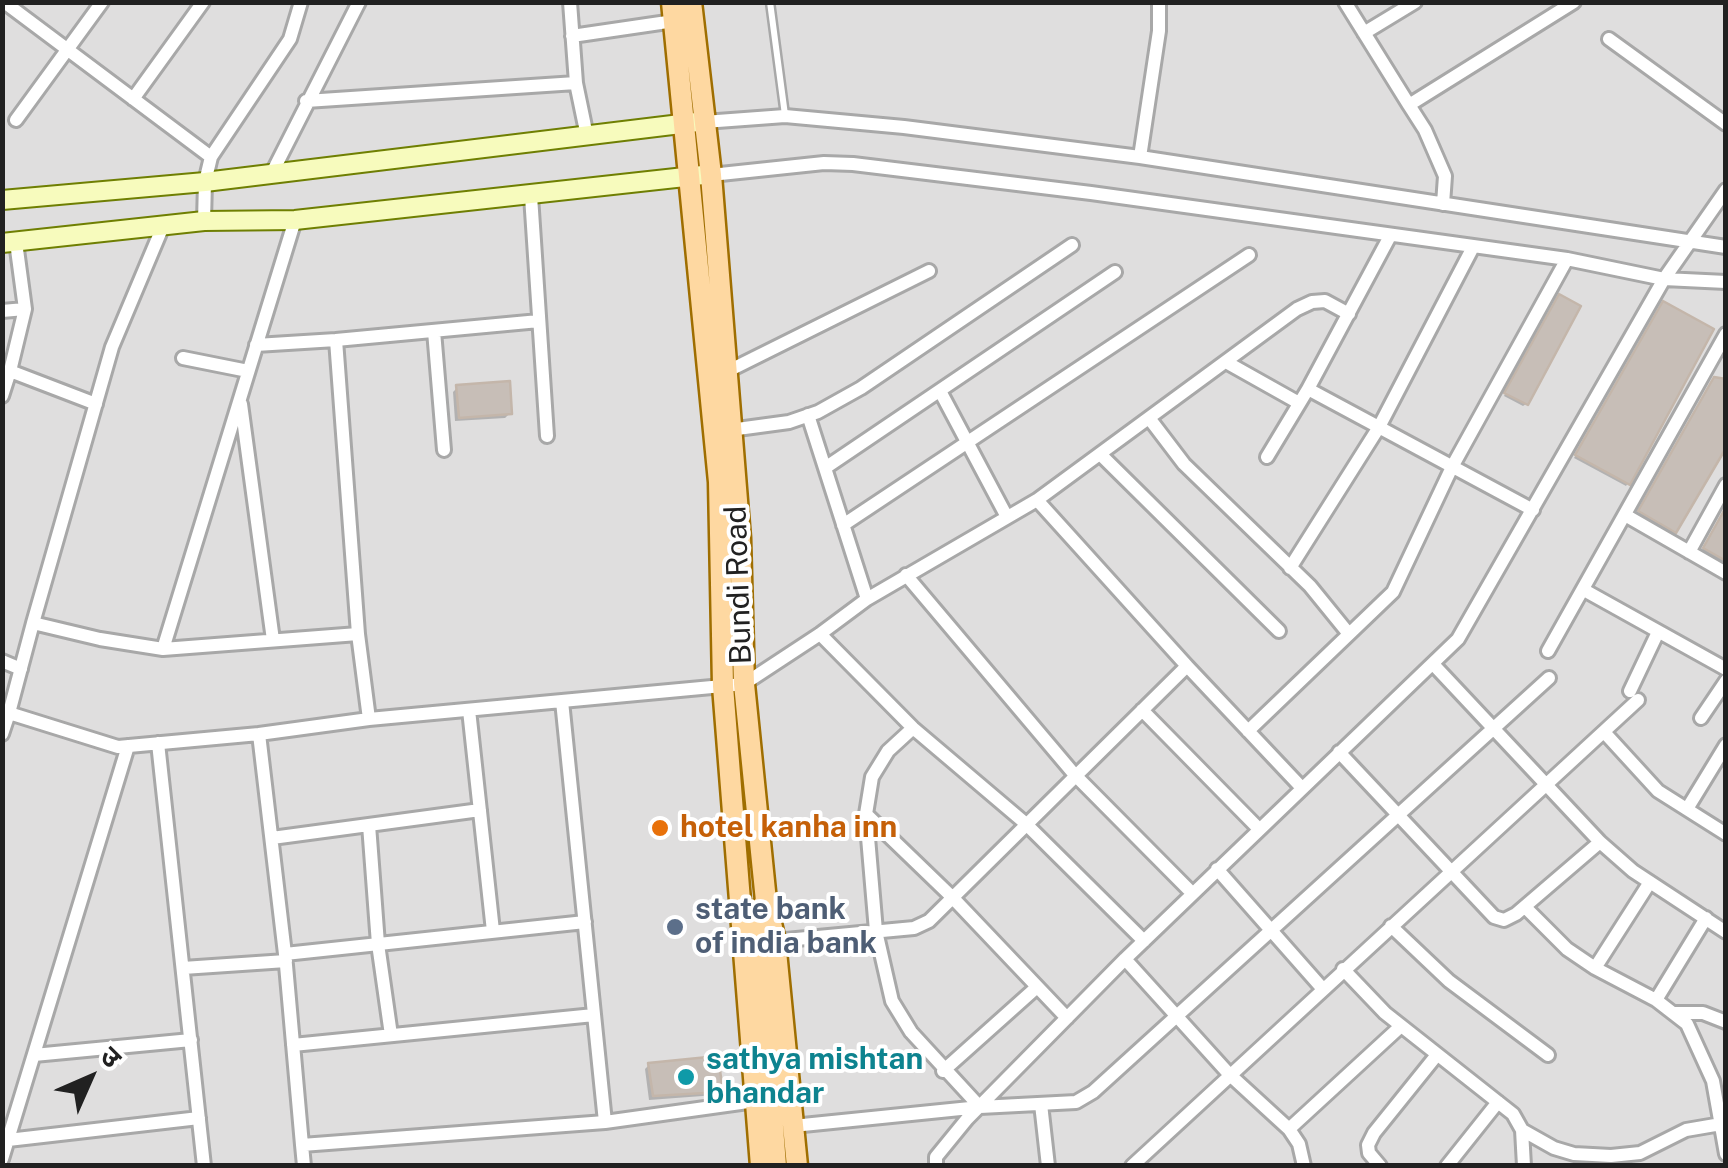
<!DOCTYPE html>
<html>
<head>
<meta charset="utf-8">
<style>
	body { margin:0 }
	#map { position:relative; width:1728px; height:1168px; overflow:hidden; background:#f2efe8; font-family:"Public Sans","Noto Sans Devanagari",sans-serif }
	canvas { display:block }
	.frame { position:absolute; inset:0; border:5px solid #212121; pointer-events:none }
	.north { position:absolute; left:40px; top:1028px; width:100px; height:100px; -webkit-text-stroke:8px #fff; paint-order:stroke; rotate:45deg; font-size:28px; font-weight:700; line-height:40px; text-align:center; color:#212121 }
	.north::after { content:''; display:block; margin:auto; width:35px; height:45px; background:#212121; clip-path:polygon(50% 0,100% 100%,50% 72%,0 100%) }
</style>
</head>
<body>
<div id="map">
<canvas width="1728" height="1168"></canvas>
<div class="frame"></div>
<div class="north">उ</div>
</div>
<script>
const ctx = document.querySelector('canvas').getContext('2d');
ctx.lineJoin = 'round';
function fillPath(path, color) { ctx.fillStyle = color; ctx.fill(path, 'evenodd'); }
const toPath = rows => new Path2D(rows.map(r => 'M' + r).join(''));
function trace(path, color, width, dash) { ctx.strokeStyle = color; ctx.lineWidth = width; ctx.lineCap = dash ? 'butt' : 'round'; ctx.setLineDash(dash || []); ctx.stroke(path); }
function drawText(font, color, halo, rows, align = 'center') {
  ctx.font = font + ' "Public Sans",sans-serif'; ctx.lineWidth = 8; ctx.setLineDash([]); ctx.textBaseline = 'middle'; ctx.strokeStyle = halo; ctx.fillStyle = color; for (const [text, x, y, turn = 0] of rows) {
    ctx.save(); ctx.translate(x, y); ctx.rotate((+turn || 0) * Math.PI / 180); ctx.textAlign = isNaN(turn) ? turn : align; if (halo) ctx.strokeText(text, 0, 0); ctx.fillText(text, 0, 0); ctx.restore();
  }
}
fillPath(toPath([
	[3,3,1725,3,1725,1165,3,1165]
]), '#dfdede');
fillPath(toPath([
	[1557,300,1526,404,1523,406,1504,396],
	[1661,307,1628,483,1626,486,1574,458],
	[1712,382,1674,531,1672,534,1638,514],
	[457,388,510,413,505,418,455,421,453,392],
	[1726,508,1726,565,1702,551],
	[649,1065,720,1091,716,1095,649,1100,645,1069]
]), '#0003');
const building = toPath([
	[1559,294,1581,306,1528,405,1504,393,1559,294],
	[1663,301,1714,329,1630,485,1575,455,1663,301],
	[1714,377,1726,379,1726,448,1676,533,1638,511,1714,377],
	[510,381,512,414,459,418,456,385,510,381],
	[1726,507,1726,561,1703,548,1726,507],
	[718,1056,723,1092,653,1096,648,1063,718,1056]
]);
fillPath(building, '#c7beb7');
trace(building, '#c4b6aa', 2.5);
const lane = toPath([
	[770,2,785,115]
]);
const street = toPath([
	[4,2,211,157],
	[570,2,576,83,587,136],
	[1345,2,1409,105],
	[1364,33,1415,2],
	[572,36,674,21],
	[1609,39,1726,124],
	[133,99,203,2],
	[306,101,576,83],
	[16,120,102,2],
	[704,122,785,116,904,127,1140,157,1726,247],
	[1140,157,1159,31,1159,2],
	[273,171,359,2],
	[711,175,824,163,853,164,1091,193,1567,259,1664,279,1726,282],
	[531,196,547,436],
	[1443,204,1445,176,1425,130,1409,105,1574,2],
	[295,220,163,649,358,634,369,719,744,684,820,634,867,599,1037,500,1187,666],
	[204,221,205,182,211,157,290,39,301,2],
	[16,242,25,309,10,371,96,404],
	[2,311,25,309],
	[434,331,444,450],
	[336,340,539,321],
	[256,345,336,340,358,634],
	[183,358,248,371],
	[1226,362,1299,403],
	[726,372,929,271],
	[1308,389,1533,510],
	[940,391,1007,517],
	[2,396,10,371],
	[241,404,273,640],
	[808,415,867,599],
	[1149,418,1184,464,1310,586,1349,634],
	[730,430,789,422,818,412,861,388,1072,245],
	[1100,454,1279,631],
	[1267,457,1308,389,1390,236],
	[825,468,1115,272],
	[1037,500,1297,309,1312,302,1325,301,1349,314],
	[1625,515,1726,573],
	[843,525,1249,255],
	[1689,552,1726,485],
	[1290,568,1379,427,1473,247],
	[906,575,1074,774,1192,893],
	[1584,590,1726,669],
	[33,623,112,347,163,226],
	[820,634,913,728,1025,823,1144,941],
	[163,649,100,639,33,623,9,713,118,747,259,734],
	[1548,651,1726,334],
	[2,661,21,669],
	[1433,664,1600,842,1633,871,1726,932],
	[1630,691,1658,632],
	[562,701,605,1122,755,1101],
	[469,710,493,931],
	[1142,710,1259,829],
	[1701,718,1726,681],
	[913,728,888,751,872,777,866,814,876,931,892,1001,911,1032,980,1107],
	[1248,731,1393,592,1452,467,1567,259],
	[1604,732,1658,791,1726,834],
	[2,734,9,713],
	[158,743,204,1166],
	[1339,752,1494,917,1504,920,1516,914,1600,842],
	[1687,809,1726,745],
	[866,814,952,897,1067,1018],
	[369,825,378,944,391,1035],
	[272,838,480,810],
	[1217,869,1322,988],
	[1525,907,1567,949,1595,968,1656,1000,1687,1024,1713,1081,1726,1154],
	[585,922,285,954,302,1145,605,1122],
	[1391,926,1449,981,1548,1055],
	[775,941,914,928,929,921,1187,666,1302,788],
	[285,954,259,734,369,719],
	[1125,959,1229,1074,1289,1129,1299,1144,1304,1166],
	[183,968,286,961],
	[1595,968,1650,882],
	[1343,969,1385,1013,1513,1114,1522,1130,1524,1166],
	[1656,1000,1706,918],
	[1674,1013,1703,1013,1726,1022],
	[293,1045,594,1015],
	[34,1055,191,1040],
	[943,1071,1037,987],
	[1041,1104,1048,1166],
	[793,1126,980,1107,1076,1102,1093,1092,1549,678],
	[1289,1129,1401,1026],
	[1522,1130,1554,1148,1574,1154,1611,1156,1640,1153,1686,1130,1721,1124],
	[8,1140,199,1118],
	[302,1145,304,1166],
	[2,1159,128,746],
	[936,1166,936,1157,967,1119,1125,959,1458,639,1664,279,1726,190],
	[1132,1166,1638,700],
	[1380,1166,1369,1153,1368,1145,1374,1133,1436,1056],
	[1447,1166,1498,1102]
]);
const secondary = toPath([
	[2,200,205,182,697,122],
	[2,243,204,221,295,220,703,175]
]);
const primary = toPath([
	[672,2,719,482,723,686,761,1166],
	[691,2,711,175,740,538,744,684,766,901,775,941,797,1166],
	[766,901,757,916,776,1166]
]);
trace(lane, '#a8a8a8', 11);
trace(street, '#a8a8a8', 18);
trace(secondary, '#6f7f02', 22);
trace(primary, '#9f6e00', 25);
trace(lane, '#fff', 6);
trace(street, '#fff', 12);
trace(secondary, '#f7fbbd', 18);
trace(primary, '#fed8a1', 20);
for (const [x, y, r, color] of [
	[660,828,10,"#e8710a"],
	[675,927,10,"#5c6f8a"],
	[686,1077,10,"#0f9aa8"]
]) { const dot = new Path2D(); dot.arc(x, y, r, 0, 2 * Math.PI); ctx.fillStyle = color; ctx.fill(dot); trace(dot, '#fff', 4); }
drawText('30px', '#212121', '#fff', [
	["Bundi Road",739,585,-92]
]);
drawText('bold 30px', '#c56008', '#fff', [
	["hotel kanha inn",680,828]
], 'left');
drawText('bold 30px', '#4e5e75', '#fff', [
	["state bank",695,910],
	["of india bank",695,944]
], 'left');
drawText('bold 30px', '#0d838f', '#fff', [
	["sathya mishtan",706,1060],
	["bhandar",706,1094]
], 'left');
</script>
</body>
</html>
